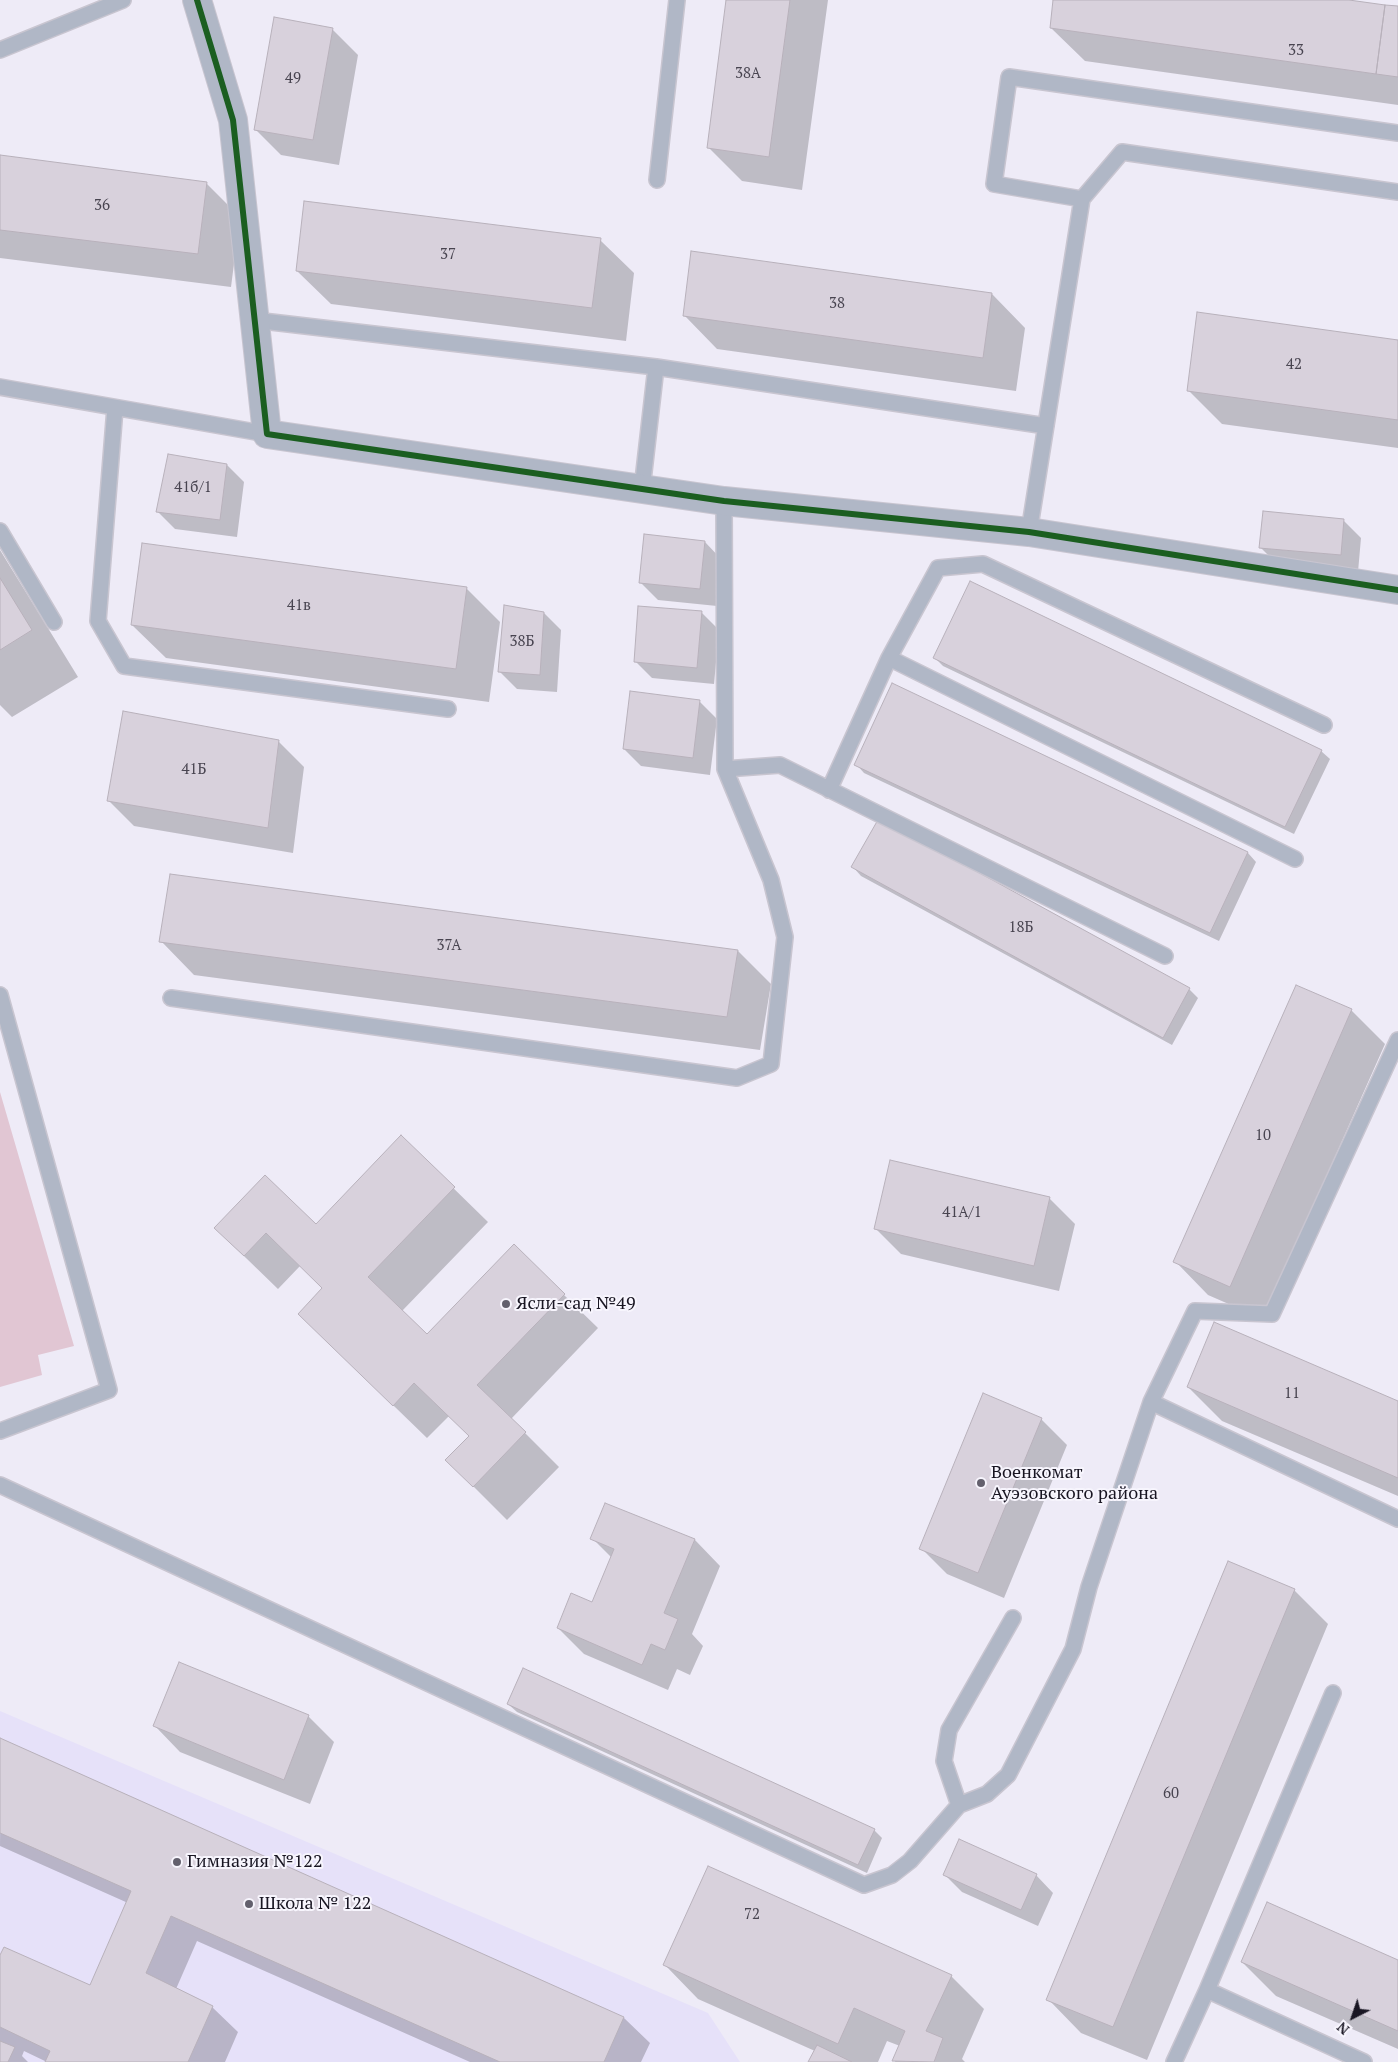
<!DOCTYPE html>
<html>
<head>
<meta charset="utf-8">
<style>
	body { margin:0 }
	#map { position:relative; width:1398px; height:2062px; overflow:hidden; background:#eeebf7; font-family:"PT Serif",serif }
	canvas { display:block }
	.north { position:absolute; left:1328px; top:1992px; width:50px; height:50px; -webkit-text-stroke:4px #f7f5fd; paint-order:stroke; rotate:221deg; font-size:14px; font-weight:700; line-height:20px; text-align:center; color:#181522 }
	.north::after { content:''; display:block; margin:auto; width:18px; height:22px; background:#181522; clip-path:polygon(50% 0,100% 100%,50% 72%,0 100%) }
</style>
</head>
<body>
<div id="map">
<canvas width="1398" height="2062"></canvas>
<div class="north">N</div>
</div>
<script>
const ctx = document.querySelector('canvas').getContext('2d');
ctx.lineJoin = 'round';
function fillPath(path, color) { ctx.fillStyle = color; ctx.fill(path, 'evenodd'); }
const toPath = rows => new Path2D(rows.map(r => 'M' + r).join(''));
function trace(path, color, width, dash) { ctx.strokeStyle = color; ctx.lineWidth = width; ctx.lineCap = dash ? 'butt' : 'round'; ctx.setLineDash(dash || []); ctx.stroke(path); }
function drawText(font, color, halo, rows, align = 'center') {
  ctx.font = font + ' "PT Serif",serif'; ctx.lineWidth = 4; ctx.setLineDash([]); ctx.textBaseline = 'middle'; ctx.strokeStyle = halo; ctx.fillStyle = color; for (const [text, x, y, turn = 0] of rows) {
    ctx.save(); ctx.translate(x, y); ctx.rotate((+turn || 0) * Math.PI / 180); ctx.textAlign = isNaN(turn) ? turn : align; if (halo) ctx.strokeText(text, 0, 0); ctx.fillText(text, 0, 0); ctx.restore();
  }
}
fillPath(toPath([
	[0,1711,708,2013,740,2062,0,2062]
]), '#e6e1f9');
fillPath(toPath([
	[0,1092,74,1346,38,1355,42,1375,0,1387]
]), '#e1c6d3');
fillPath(toPath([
	[728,0,828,0,802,190,742,181,708,147],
	[1055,0,1340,0,1398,8,1398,105,1085,61,1051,28],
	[332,29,358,55,339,165,281,155,255,129],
	[0,157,206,183,240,217,231,287,0,258],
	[600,240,634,273,626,341,331,304,297,271],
	[992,294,1025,328,1016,391,717,349,684,315],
	[1398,341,1398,448,1222,424,1188,390],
	[227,465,244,482,237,537,175,529,157,511],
	[1343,520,1361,538,1358,572,1278,565,1260,547],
	[705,542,722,560,717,606,658,600,640,582],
	[0,550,78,677,12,717,0,705],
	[466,588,500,622,489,702,166,658,132,625],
	[701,612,719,630,714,684,652,678,635,661],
	[544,613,561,630,557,692,517,689,499,671],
	[935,658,1321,751,1330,759,1294,834,943,666],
	[893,685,1248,853,1256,862,1219,941,864,773,856,764],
	[700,702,717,719,710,775,641,766,624,749],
	[278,741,304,767,293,853,134,826,108,800],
	[853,867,1189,989,1198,998,1172,1045,861,876],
	[161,941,738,951,771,984,760,1050,194,975],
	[1296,986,1352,1011,1385,1044,1263,1319,1208,1295,1175,1261],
	[401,1137,488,1222,402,1311,427,1336,564,1295,598,1328,511,1419,559,1467,507,1520,447,1460,470,1436,449,1416,427,1438,333,1347,324,1288,300,1266,278,1289,215,1228,316,1226],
	[1049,1198,1075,1224,1059,1291,901,1254,875,1228],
	[1188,1387,1398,1403,1398,1496,1222,1421],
	[1041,1419,1067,1445,1004,1598,947,1574,921,1548],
	[592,1538,695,1540,720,1566,692,1634,703,1646,690,1675,677,1669,668,1690,584,1654,558,1628,593,1603,612,1558],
	[1294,1590,1328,1624,1147,2060,1081,2033,1048,1999],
	[180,1664,309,1717,334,1742,310,1804,180,1752,155,1726],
	[508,1704,874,1830,882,1838,867,1873,517,1712],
	[1,1739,624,2018,650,2043,641,2062,470,2062,197,1941,176,1989,212,2007,238,2032,225,2062,47,2062,24,2051,22,2056,28,2062,0,2062,0,1958,91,1987,128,1903,0,1846],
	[944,1874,1036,1875,1053,1893,1038,1926,962,1892],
	[1398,1961,1398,2049,1276,1996,1242,1962],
	[665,1965,951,1976,984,2009,962,2059,965,2062,895,2062,900,2046,887,2041,878,2062,810,2062,815,2051,698,1999]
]), '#0003');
const building = toPath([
	[726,0,790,0,769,157,707,148,726,0],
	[1053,0,1349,0,1385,5,1376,74,1050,28,1053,0],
	[1385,5,1398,6,1398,77,1376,74,1385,5],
	[274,17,333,28,313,140,254,130,274,17],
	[0,155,207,182,198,254,0,230,0,155],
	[304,201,601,238,592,308,296,271,304,201],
	[691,251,992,293,983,358,683,316,691,251],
	[1197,312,1398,340,1398,420,1187,391,1197,312],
	[168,454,227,464,220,520,156,512,168,454],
	[1263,511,1344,519,1341,555,1259,548,1263,511],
	[644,534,705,541,700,589,639,583,644,534],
	[142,543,467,587,456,669,131,625,142,543],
	[0,578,32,630,0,650,0,578],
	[970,581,1322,750,1285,827,933,658,970,581],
	[504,605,544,612,540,675,498,672,504,605],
	[638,606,702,611,697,668,634,662,638,606],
	[892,683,1248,852,1210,933,854,765,892,683],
	[630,691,700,700,693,758,623,749,630,691],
	[123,711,279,740,268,828,107,801,123,711],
	[879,818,1190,988,1163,1038,851,867,879,818],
	[170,874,738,950,727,1017,159,942,170,874],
	[1296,985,1352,1009,1230,1287,1173,1262,1296,985],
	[401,1135,455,1187,368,1277,427,1334,514,1244,565,1294,477,1385,526,1432,473,1487,445,1460,469,1436,414,1383,393,1406,298,1314,322,1288,266,1233,244,1256,214,1228,265,1175,316,1224,401,1135],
	[890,1160,1050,1197,1034,1266,874,1229,890,1160],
	[1214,1322,1398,1401,1398,1478,1187,1387,1214,1322],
	[983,1393,1042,1418,978,1573,919,1549,983,1393],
	[605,1503,695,1539,664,1613,678,1619,665,1650,651,1644,642,1665,557,1628,571,1593,592,1602,614,1549,590,1539,605,1503],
	[1228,1561,1295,1589,1113,2027,1046,2000,1228,1561],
	[179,1662,309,1715,284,1780,153,1726,179,1662],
	[523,1668,875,1829,858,1865,507,1704,523,1668],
	[0,1738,624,2017,604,2062,500,2062,171,1916,146,1973,213,2006,188,2062,45,2062,50,2051,0,2027,0,1955,4,1947,90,1985,131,1891,0,1833,0,1738],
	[959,1839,1037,1874,1021,1910,943,1875,959,1839],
	[708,1866,952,1975,926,2031,943,2038,934,2062,892,2061,905,2031,854,2008,838,2044,663,1965,708,1866],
	[1267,1902,1398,1960,1398,2031,1241,1962,1267,1902],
	[0,2041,15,2047,8,2062,0,2062,0,2041],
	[817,2045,852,2062,808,2062,817,2045]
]);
fillPath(building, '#d8d1dc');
trace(building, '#b8b1bb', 1);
const service = toPath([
	[0,50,123,0],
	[657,180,677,0],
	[1082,199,1122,152,1398,192],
	[254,320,656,367,1046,426],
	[0,387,267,434],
	[115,408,98,621,124,666,448,709],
	[642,489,656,367],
	[0,531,54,622],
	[1029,532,1082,199,994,184,1009,77,1398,133],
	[889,658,938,568,983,564,1324,725],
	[725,769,780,765,1165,956],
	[829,790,889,658,1295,859],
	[0,995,109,1390,0,1431],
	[171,998,737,1078,771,1064,785,937,771,880,725,769,724,501],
	[1151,1402,1398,1519],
	[0,1485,864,1885,892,1875,910,1861,959,1805,987,1794,1008,1775,1073,1649,1089,1587,1151,1402,1195,1311,1272,1314,1398,1040],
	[959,1805,944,1761,949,1730,1013,1618],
	[1207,1990,1364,2062],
	[1174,2062,1207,1990,1333,1693]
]);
const minor = toPath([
	[197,0,233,120,267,434,724,501,1029,532,1398,590]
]);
trace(service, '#c8c5d0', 18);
trace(minor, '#c8c5d0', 30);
trace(service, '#b0b7c6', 15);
trace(minor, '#b0b7c6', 28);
trace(toPath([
	[197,0,233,120,267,434,724,501,1029,532,1398,590]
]), '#1b5e20', 6);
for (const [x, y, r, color] of [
	[506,1304,5,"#63606d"],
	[981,1483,5,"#63606d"],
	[177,1862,5,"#63606d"],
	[249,1904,5,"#63606d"]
]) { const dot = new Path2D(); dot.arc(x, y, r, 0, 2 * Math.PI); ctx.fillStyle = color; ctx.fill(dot); trace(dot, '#f7f5fd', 2); }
drawText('15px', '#484450', null, [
	["33",1296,51],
	["38А",748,74],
	["49",293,79],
	["36",102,206],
	["37",448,255],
	["38",837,304],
	["42",1294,365],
	["41б/1",193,488],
	["41в",299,606],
	["38Б",522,642],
	["41Б",194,770],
	["18Б",1021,928],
	["37А",449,946],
	["10",1263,1136],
	["41А/1",962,1213],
	["11",1292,1394],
	["60",1171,1794],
	["72",752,1915]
]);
drawText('18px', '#181522', '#f7f5fd', [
	["Ясли-сад №49",516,1304],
	["Военкомат",991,1473],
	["Ауэзовского района",991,1494],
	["Гимназия №122",187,1862],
	["Школа № 122",259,1904]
], 'left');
</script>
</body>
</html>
